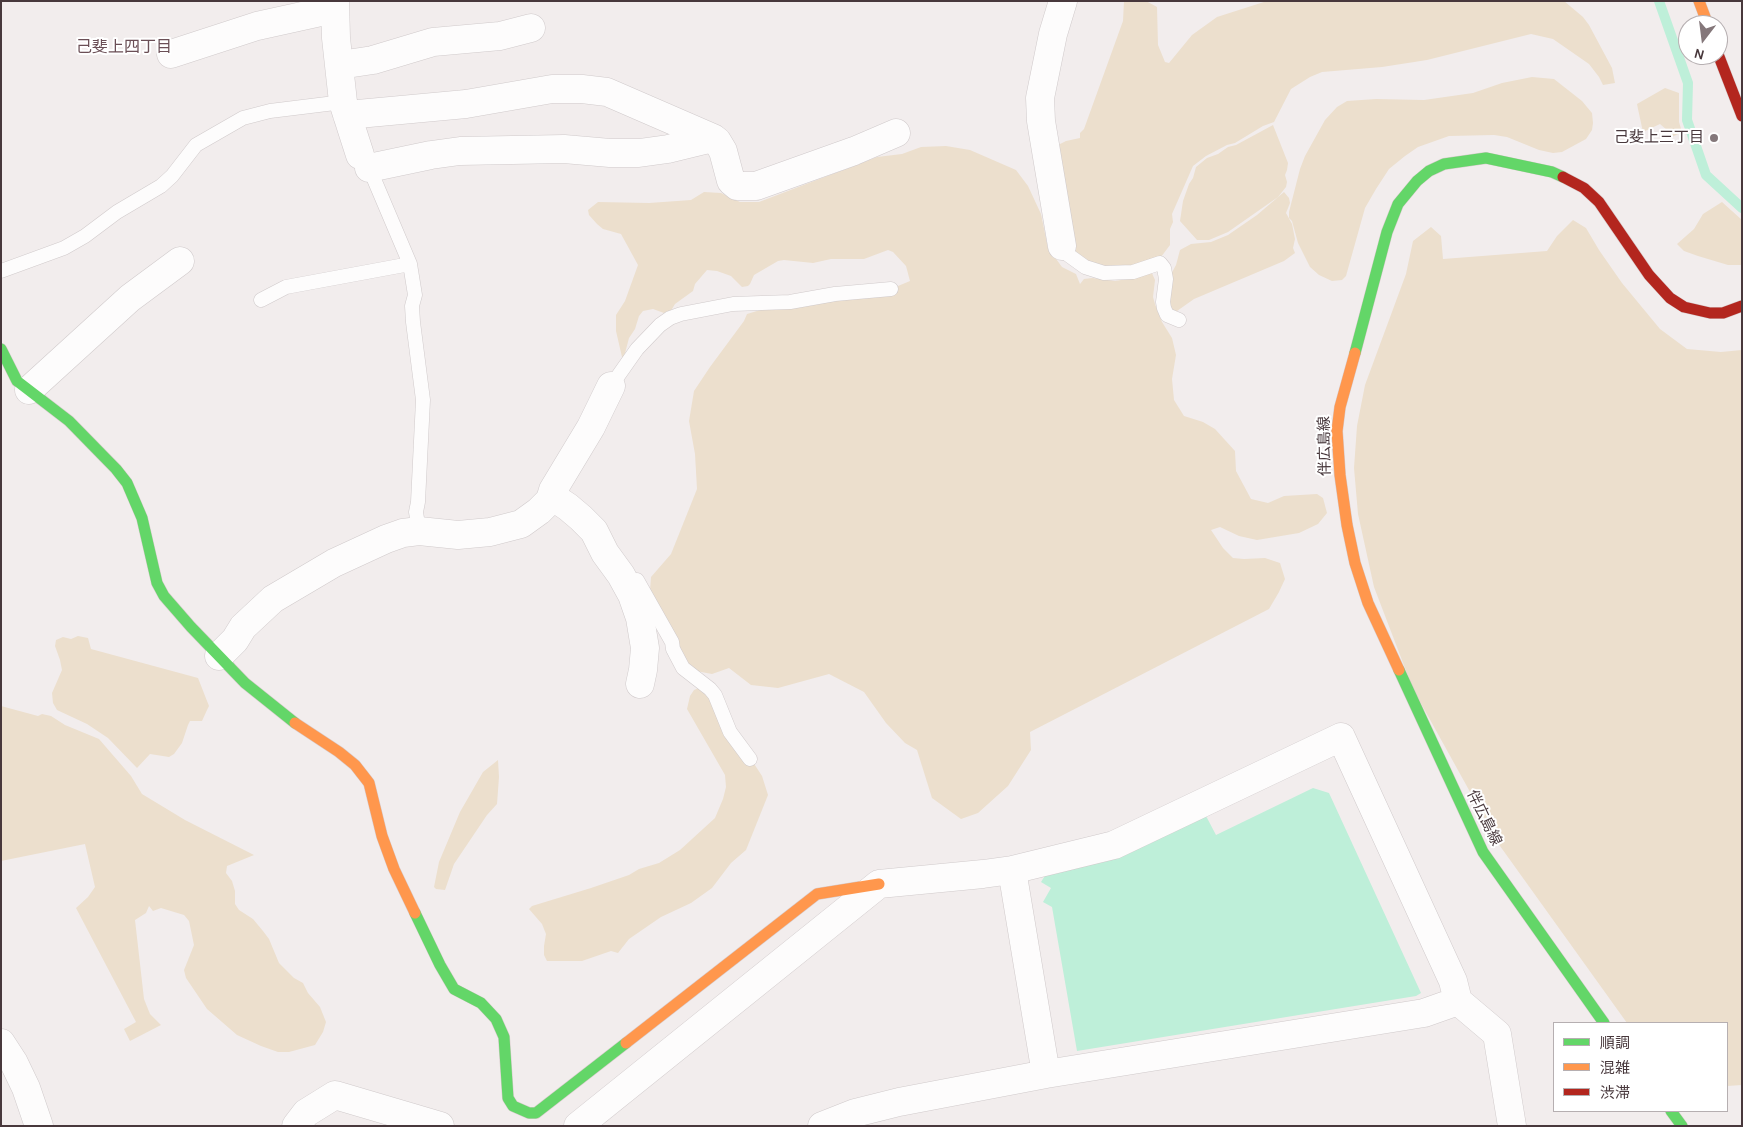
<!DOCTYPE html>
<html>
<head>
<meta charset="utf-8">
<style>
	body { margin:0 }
	#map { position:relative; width:1743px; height:1127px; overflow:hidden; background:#f2eded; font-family:Karla,"Noto Sans JP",sans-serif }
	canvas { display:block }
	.frame { position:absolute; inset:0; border:2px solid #48383c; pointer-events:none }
	.legend { position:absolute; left:1553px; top:1022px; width:175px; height:90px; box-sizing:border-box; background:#fff; border:1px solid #b6afb1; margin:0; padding:6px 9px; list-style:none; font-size:15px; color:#48383c }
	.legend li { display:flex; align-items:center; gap:10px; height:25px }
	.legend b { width:25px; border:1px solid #b6afb1 }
	.north { position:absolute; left:1678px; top:15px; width:50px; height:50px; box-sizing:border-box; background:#fff; border:1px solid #b6afb1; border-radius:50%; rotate:195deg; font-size:14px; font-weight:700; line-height:20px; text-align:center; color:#48383c }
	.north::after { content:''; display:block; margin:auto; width:18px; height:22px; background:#84777a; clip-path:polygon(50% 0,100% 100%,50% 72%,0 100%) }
</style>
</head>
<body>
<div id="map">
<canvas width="1743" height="1127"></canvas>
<div class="frame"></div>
<ul class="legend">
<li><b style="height:6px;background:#63d668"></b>順調</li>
<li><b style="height:6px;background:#ff974d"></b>混雑</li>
<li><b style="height:6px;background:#b3261e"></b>渋滞</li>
</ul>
<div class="north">N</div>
</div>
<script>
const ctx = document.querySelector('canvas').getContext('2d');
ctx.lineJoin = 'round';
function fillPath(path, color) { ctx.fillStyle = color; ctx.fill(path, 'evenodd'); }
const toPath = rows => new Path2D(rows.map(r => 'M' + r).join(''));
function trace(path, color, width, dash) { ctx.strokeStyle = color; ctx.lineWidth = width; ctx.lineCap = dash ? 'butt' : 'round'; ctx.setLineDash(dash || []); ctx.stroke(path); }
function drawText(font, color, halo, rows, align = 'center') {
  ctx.font = font + ' Karla,"Noto Sans JP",sans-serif'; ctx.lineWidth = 4; ctx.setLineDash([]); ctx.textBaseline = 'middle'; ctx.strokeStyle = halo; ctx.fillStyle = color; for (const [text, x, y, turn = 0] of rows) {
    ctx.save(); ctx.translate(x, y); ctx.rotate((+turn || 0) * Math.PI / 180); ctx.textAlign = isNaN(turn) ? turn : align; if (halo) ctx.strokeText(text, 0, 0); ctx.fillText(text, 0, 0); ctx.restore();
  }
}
fillPath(toPath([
	[1124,1,1146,1,1157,7,1158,45,1165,62,1169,63,1192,35,1217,17,1267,1,1564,1,1583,17,1589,25,1612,68,1615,83,1603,85,1599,77,1589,64,1553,39,1531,34,1427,60,1382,67,1322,72,1310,77,1291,89,1274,122,1263,126,1235,143,1227,145,1206,156,1193,166,1172,214,1173,222,1170,229,1170,245,1161,257,1135,268,1101,270,1074,252,1054,147,1066,141,1080,138,1080,133,1084,129,1123,21],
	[1532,77,1554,79,1582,101,1592,113,1593,123,1592,130,1586,139,1562,152,1553,153,1539,150,1507,137,1494,135,1449,136,1418,147,1405,156,1389,169,1376,189,1365,208,1346,276,1342,280,1332,281,1319,275,1310,267,1298,243,1292,221,1289,218,1289,212,1300,169,1305,156,1325,120,1337,107,1347,101,1376,99,1424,100,1473,93,1502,83],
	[1665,88,1679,93,1679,122,1682,132,1672,137,1668,131,1660,124,1643,132,1638,109,1637,104],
	[1273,125,1288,163,1287,170,1285,175,1287,182,1286,187,1278,197,1228,232,1209,240,1197,240,1180,221,1183,201,1189,184,1193,178,1196,167,1207,158,1218,154,1228,147,1236,145],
	[946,146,970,150,1016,170,1028,186,1041,214,1048,248,1062,267,1076,274,1080,284,1084,279,1092,278,1115,281,1127,279,1151,271,1155,280,1153,297,1155,304,1162,322,1172,338,1176,355,1172,379,1174,400,1184,416,1203,422,1215,429,1235,451,1236,471,1251,499,1268,503,1284,496,1317,494,1323,498,1327,513,1318,524,1299,533,1257,540,1239,536,1220,527,1211,530,1223,548,1233,558,1244,559,1265,558,1280,563,1285,579,1279,592,1269,609,1030,732,1031,750,1008,786,978,813,961,819,932,798,917,750,905,743,886,723,864,692,829,674,778,688,751,685,729,668,712,674,696,671,683,660,678,639,650,591,651,577,671,554,697,489,695,454,689,421,694,391,710,367,744,321,747,314,767,308,836,298,888,295,898,286,910,281,906,266,893,252,888,250,864,259,831,259,813,263,784,260,778,261,754,275,750,284,748,286,742,287,731,276,717,271,707,270,695,284,693,291,675,304,672,309,668,312,664,313,653,309,643,311,639,316,635,329,629,338,624,357,622,357,616,331,616,315,625,301,638,265,621,234,603,229,597,224,589,215,588,210,598,202,649,203,691,200,704,192,721,193,740,202,759,202,877,157,902,154,921,147],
	[1284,192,1289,198,1290,203,1286,213,1292,224,1295,239,1293,248,1295,253,1284,261,1194,299,1177,311,1169,310,1169,278,1176,265,1180,250,1191,244,1211,242,1228,235,1257,215],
	[1722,202,1742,220,1742,265,1728,265,1698,256,1684,251,1677,244,1694,229,1703,214],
	[1573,220,1586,228,1599,250,1622,283,1660,329,1687,349,1721,352,1742,350,1742,1085,1727,1086,1727,1023,1627,1023,1500,846,1413,689,1374,587,1358,514,1354,468,1357,426,1365,385,1406,274,1413,241,1431,227,1441,236,1443,259,1547,251,1557,236],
	[78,636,88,638,91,649,198,678,209,706,207,710,202,721,190,721,188,725,182,743,174,754,169,757,150,754,137,768,108,738,87,724,57,710,53,703,52,693,62,670,60,660,55,646,56,640,63,637,71,639],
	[701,687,706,690,762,776,768,795,746,850,731,863,712,888,691,903,661,917,629,939,618,953,611,951,582,961,547,961,544,955,544,946,546,934,542,924,529,909,532,906,591,888,629,875,639,869,659,863,680,850,715,818,723,799,726,787,725,775,687,709,690,696,694,690],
	[1,706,38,716,42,714,51,716,65,725,99,739,131,776,142,794,185,820,254,855,227,866,226,873,232,881,235,891,235,904,239,910,253,919,263,931,269,939,279,963,294,978,303,983,308,993,320,1007,326,1022,323,1032,315,1045,289,1052,278,1052,261,1046,237,1035,207,1009,186,978,184,970,194,945,189,921,184,915,161,908,153,911,149,906,146,913,135,920,144,999,150,1014,161,1025,130,1041,124,1029,136,1022,76,908,88,897,95,887,85,844,1,861],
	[498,760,499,777,497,804,487,815,454,864,445,890,436,889,434,887,439,862,460,812,483,772]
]), '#ecdfcd');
fillPath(toPath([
	[1313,788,1329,793,1421,993,1416,996,1077,1051,1052,907,1043,902,1051,888,1041,882,1046,874,1206,816,1216,835]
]), '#beefd9');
trace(toPath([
	[1659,1,1688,83,1687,120,1706,175,1742,208]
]), '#beefd9', 10);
const lane = toPath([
	[368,165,410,264,415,295,412,306,413,322,423,400,418,502,416,512,419,531],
	[1062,246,1067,254,1085,267,1104,273,1133,272,1160,263,1164,268,1166,279,1163,302,1164,308,1167,315,1179,320],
	[1,271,64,248,85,236,117,212,161,186,172,176,196,145,243,118,270,111,343,102],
	[261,300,286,287,410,264],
	[611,386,637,349,660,325,670,318,681,314,733,304,790,302,835,294,891,289],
	[637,580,672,642,673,649,683,668,710,689,715,695,730,732,750,759]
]);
const street = toPath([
	[335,1,336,38,343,102,360,155],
	[171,54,257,26,334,9],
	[340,65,373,60,433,42,500,36,531,28],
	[347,115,466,104,552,89,582,89,607,92,713,138,717,141,723,151,731,181,737,186,756,186,854,151,896,133],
	[369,168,431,155,460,151,564,149,610,153,639,153,668,149,713,138],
	[1062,246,1041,121,1040,98,1053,34,1063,1],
	[29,390,130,298,180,261],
	[550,500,559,501,568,507,581,518,594,531,605,553,621,575,632,595,640,618,645,648,643,670,640,684],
	[219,656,235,640,243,627,273,599,334,563,386,539,403,533,419,531,458,535,490,532,521,524,539,511,550,500,553,490,591,427,611,386],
	[1012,870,1046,1074],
	[1,1043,14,1063,26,1088,39,1126],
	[296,1126,306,1113,335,1095,440,1126],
	[578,1126,879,884,983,874,1012,870,1114,845,1341,737,1453,981,1458,1001,1497,1034,1512,1126],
	[822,1126,855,1113,899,1102,1046,1074,1424,1013,1458,1001]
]);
const fast = toPath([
	[1,349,17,381,69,421,116,469,127,483,142,518,157,583,164,596,191,627,245,683,295,723],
	[1355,353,1387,232,1398,204,1417,181,1429,171,1444,164,1486,158,1552,172,1563,177],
	[1399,670,1483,852,1604,1023],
	[415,913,440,965,454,989,481,1003,496,1019,504,1037,508,1098,513,1106,529,1113,536,1113,626,1043],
	[1671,1111,1682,1126]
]);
const slow = toPath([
	[1699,1,1708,25],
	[1355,353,1340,407,1337,431,1340,475,1347,525,1355,563,1368,603,1399,670],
	[295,723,339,752,355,765,369,783,382,836,394,869,415,913],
	[626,1043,817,894,879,884]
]);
const jam = toPath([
	[1718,54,1742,116],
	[1563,177,1584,188,1599,202,1649,275,1670,298,1684,307,1710,313,1723,313,1742,306]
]);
trace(lane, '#d0cacb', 15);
trace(street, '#d0cacb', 29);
trace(fast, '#d7cacb', 12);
trace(slow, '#d7cacb', 12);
trace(jam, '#d7cacb', 12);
trace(lane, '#fdfcfc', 14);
trace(street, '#fdfcfc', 28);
trace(fast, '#63d668', 11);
trace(slow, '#ff974d', 11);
trace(jam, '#b3261e', 11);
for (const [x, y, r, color] of [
	[1714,138,5,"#84777a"]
]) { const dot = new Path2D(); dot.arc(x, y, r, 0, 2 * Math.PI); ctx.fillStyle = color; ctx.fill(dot); trace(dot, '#fff', 2); }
drawText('15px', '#48383c', '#fff', [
	["己斐上三丁目",1704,138]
], 'right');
drawText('15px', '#48383c', '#fff', [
	["伴広島線",1325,446,-91],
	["伴広島線",1484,818,64]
]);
drawText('16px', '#6b4f56', '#fff', [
	["己斐上四丁目",124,47]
]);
</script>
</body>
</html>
